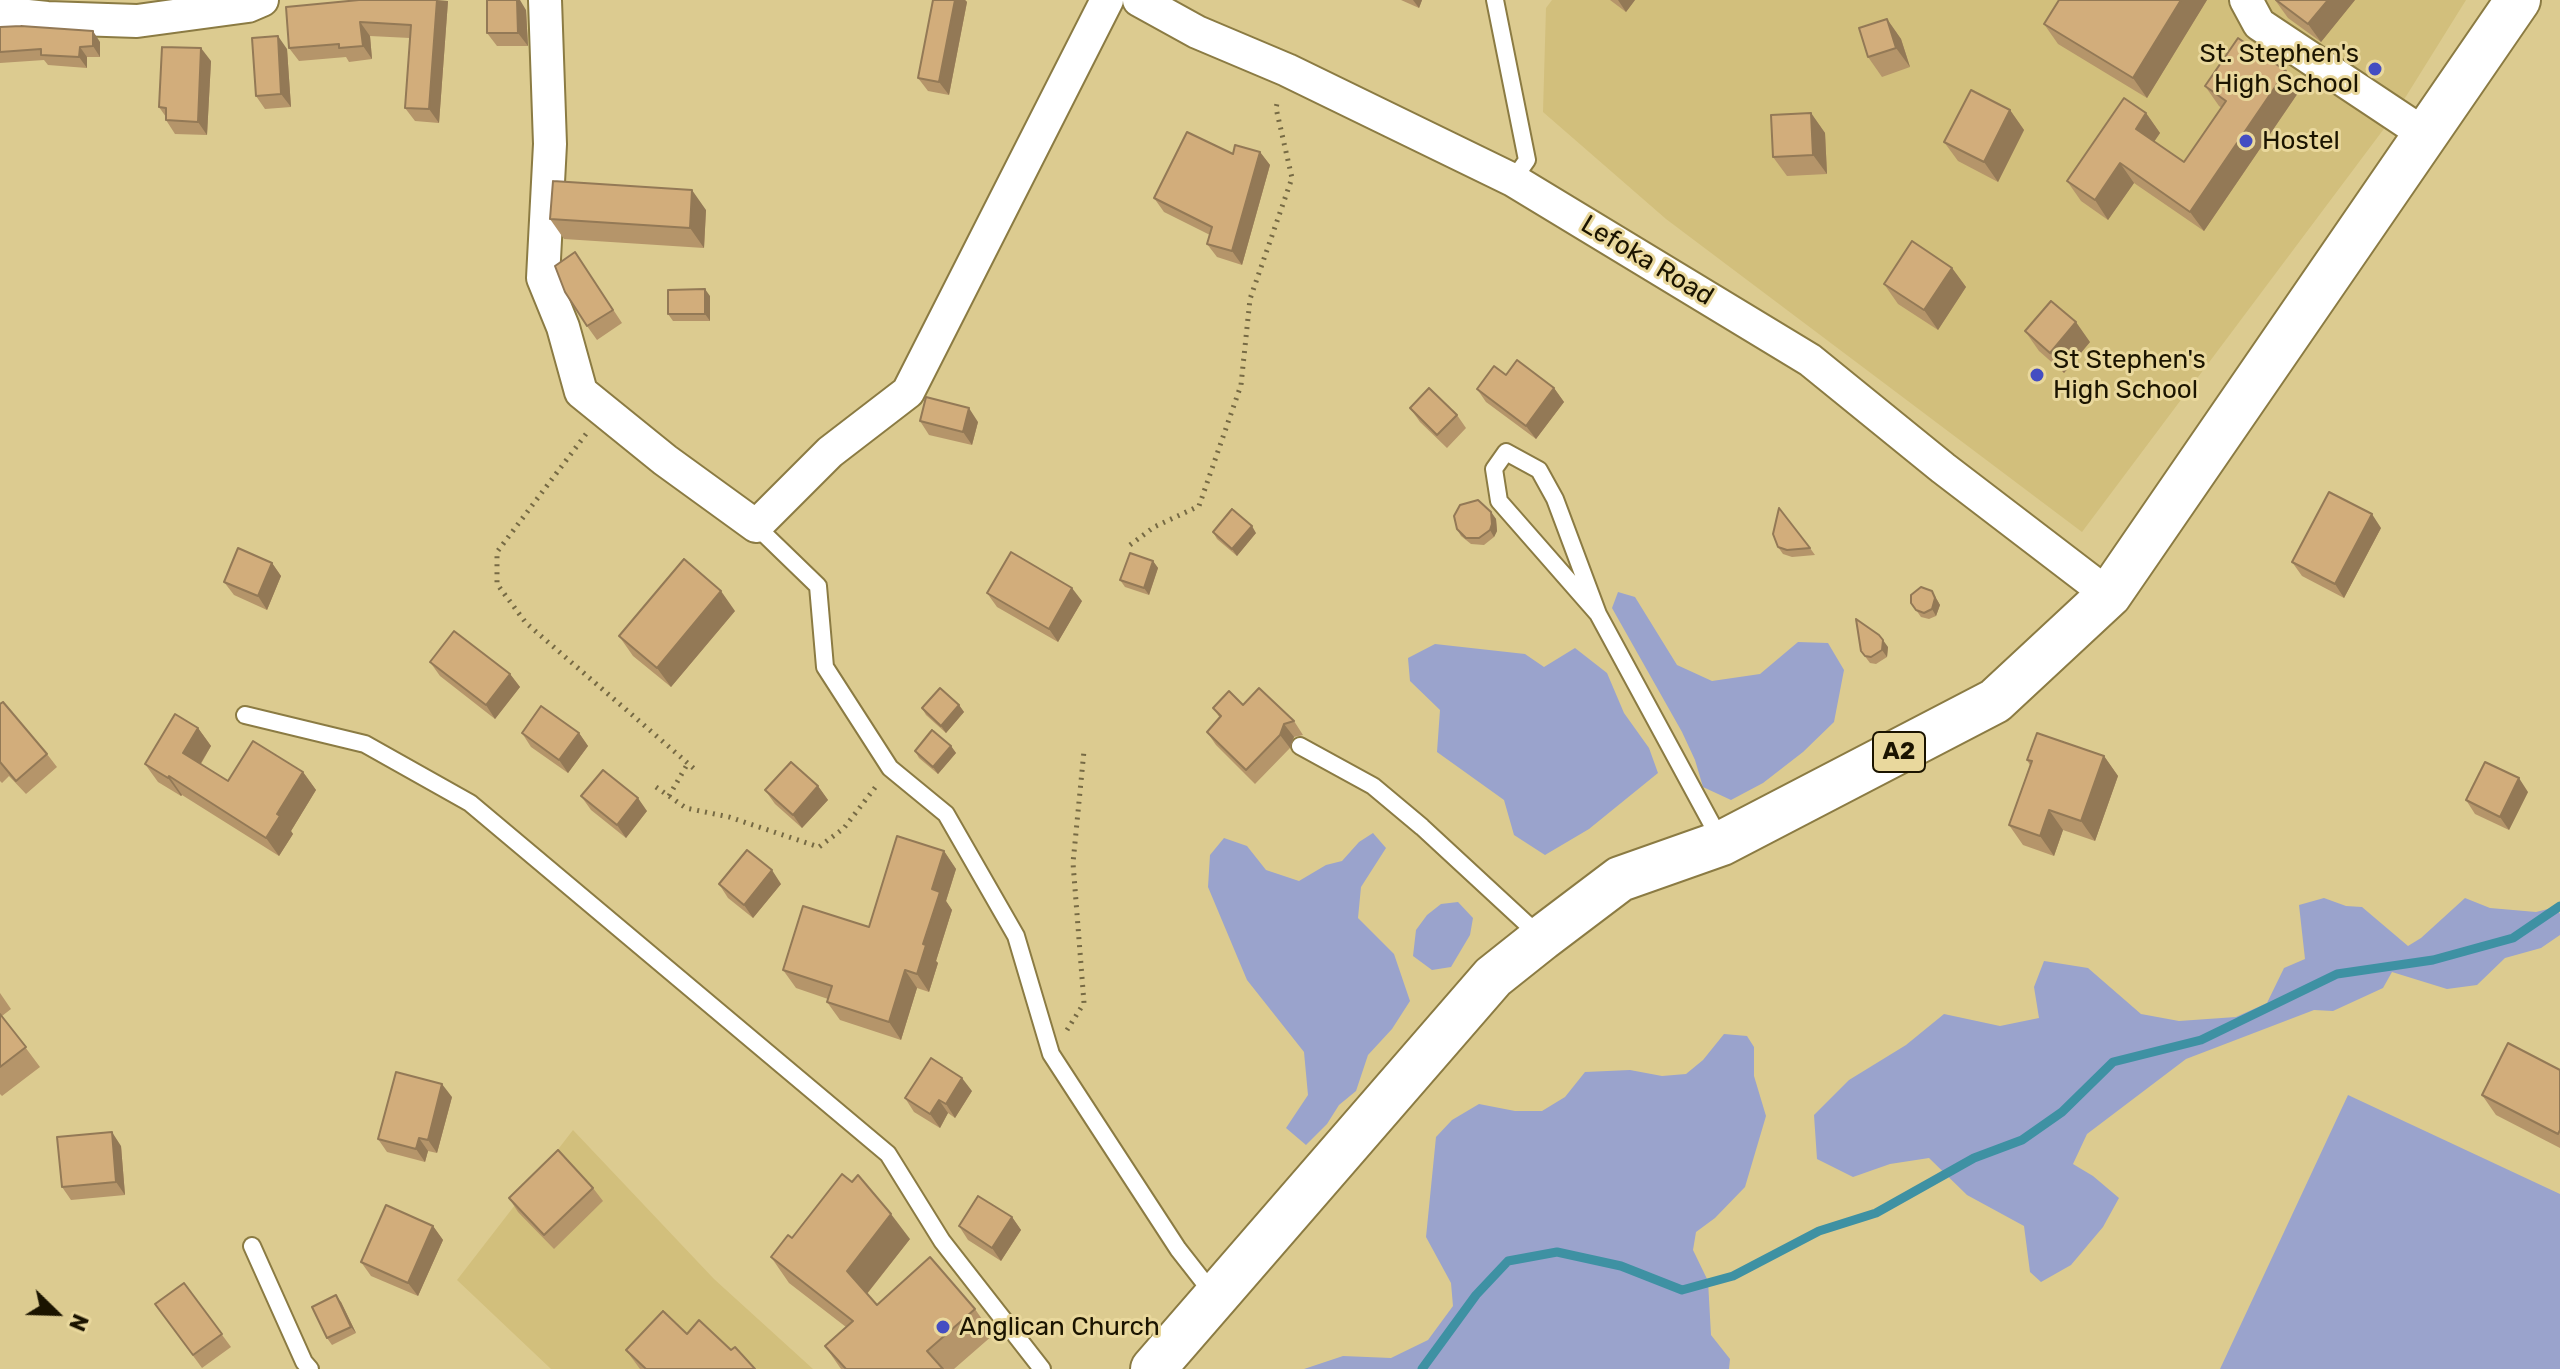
<!DOCTYPE html>
<html>
<head>
<meta charset="utf-8">
<style>
	body { margin:0 }
	#map { position:relative; width:2560px; height:1369px; overflow:hidden; background:#dccb90; font-family:Rubik,sans-serif }
	canvas { display:block }
	.north { position:absolute; left:16px; top:1273px; width:80px; height:80px; -webkit-text-stroke:6px #e9d89d; paint-order:stroke; rotate:113deg; font-size:22px; font-weight:700; line-height:32px; text-align:center; color:#1b1400 }
	.north::after { content:''; display:block; margin:auto; width:28px; height:36px; background:#1b1400; clip-path:polygon(50% 0,100% 100%,50% 72%,0 100%) }
</style>
</head>
<body>
<div id="map">
<canvas width="2560" height="1369"></canvas>
<div class="north">N</div>
</div>
<script>
const ctx = document.querySelector('canvas').getContext('2d');
ctx.lineJoin = 'round';
function fillPath(path, color) { ctx.fillStyle = color; ctx.fill(path, 'evenodd'); }
const toPath = rows => new Path2D(rows.map(r => 'M' + r).join(''));
function trace(path, color, width, dash) { ctx.strokeStyle = color; ctx.lineWidth = width; ctx.lineCap = dash ? 'butt' : 'round'; ctx.setLineDash(dash || []); ctx.stroke(path); }
function drawText(font, color, halo, rows, align = 'center') {
  ctx.font = font + ' Rubik,sans-serif'; ctx.lineWidth = 6; ctx.setLineDash([]); ctx.textBaseline = 'middle'; ctx.strokeStyle = halo; ctx.fillStyle = color; for (const [text, x, y, turn = 0] of rows) {
    ctx.save(); ctx.translate(x, y); ctx.rotate((+turn || 0) * Math.PI / 180); ctx.textAlign = isNaN(turn) ? turn : align; if (halo) ctx.strokeText(text, 0, 0); ctx.fillText(text, 0, 0); ctx.restore();
  }
}
fillPath(toPath([
	[1552,0,2466,0,2395,114,2082,532,1666,219,1543,112,1546,8],
	[573,1130,714,1279,813,1369,551,1369,457,1280]
]), '#d2bf7c');
fillPath(toPath([
	[1618,592,1635,597,1677,665,1712,681,1760,674,1798,642,1828,643,1844,670,1834,722,1803,752,1763,783,1731,800,1703,787,1695,760,1682,732,1612,608],
	[1435,644,1525,654,1544,667,1575,648,1607,673,1624,713,1649,748,1658,773,1589,829,1545,855,1514,835,1504,800,1437,752,1440,710,1410,681,1408,658],
	[1373,833,1386,848,1361,887,1358,918,1394,954,1410,1001,1392,1029,1368,1055,1356,1091,1339,1105,1327,1124,1306,1145,1286,1128,1308,1095,1304,1052,1247,980,1208,887,1210,855,1224,838,1247,846,1266,870,1299,881,1326,865,1342,861,1359,842],
	[2324,898,2346,906,2362,907,2408,946,2421,938,2465,898,2490,908,2536,912,2556,907,2560,914,2560,935,2541,948,2505,958,2477,985,2447,989,2392,972,2383,988,2333,1011,2314,1010,2186,1059,2087,1134,2073,1164,2093,1176,2119,1198,2103,1227,2071,1265,2041,1282,2030,1272,2024,1226,1967,1195,1929,1158,1890,1164,1853,1177,1817,1159,1814,1115,1849,1080,1906,1045,1944,1014,2000,1026,2039,1018,2034,987,2044,961,2088,968,2141,1014,2179,1021,2236,1017,2267,1003,2284,968,2305,959,2299,905],
	[1458,902,1473,918,1470,935,1451,967,1432,970,1413,956,1416,930,1427,915,1441,904],
	[1724,1034,1747,1036,1754,1047,1754,1076,1766,1116,1745,1187,1715,1218,1696,1232,1693,1250,1708,1281,1711,1335,1730,1359,1729,1369,1304,1369,1343,1356,1391,1358,1428,1340,1453,1306,1451,1283,1426,1237,1436,1137,1452,1120,1479,1104,1515,1111,1542,1111,1565,1097,1585,1072,1630,1070,1662,1076,1686,1074,1703,1060],
	[2348,1095,2560,1194,2560,1369,2220,1369]
]), '#9aa3cc');
trace(toPath([
	[1422,1369,1476,1295,1508,1261,1557,1252,1621,1266,1682,1290,1733,1276,1819,1231,1876,1213,1974,1158,2022,1140,2062,1112,2113,1062,2201,1040,2337,974,2433,960,2513,938,2560,906]
]), '#3e91a3', 9);
const service = toPath([
	[1495,0,1527,160,1513,180],
	[756,526,818,586,825,667,890,768,946,814,1016,936,1051,1054,1178,1249,1214,1295],
	[1598,614,1499,501,1494,469,1506,452,1539,470,1555,499,1598,614,1721,841],
	[245,715,365,744,470,803,888,1154,942,1241,1042,1369],
	[1300,746,1373,786,1422,827,1541,937],
	[252,1246,304,1362,310,1369]
]);
const minor = toPath([
	[545,0,550,144,543,278,563,327,581,392,665,460,756,526,830,452,908,392,1107,0],
	[1139,0,1197,32,1287,70,1513,180,1810,360,1943,468,2109,595],
	[2246,0,2259,24,2426,135],
	[0,13,47,18,137,21,248,6,262,0]
]);
const primary = toPath([
	[1153,1369,1493,977,1542,938,1620,879,1722,843,1995,701,2109,595,2518,0]
]);
trace(service, '#8b7b43', 20);
trace(minor, '#8b7b43', 36);
trace(primary, '#8b7b43', 48);
trace(toPath([
	[586,434,497,552,497,584,526,623,698,772],
	[1130,545,1154,527,1199,506,1241,385,1250,299,1292,178,1276,108,1278,99],
	[656,787,686,808,729,817,819,847,844,828,877,785],
	[669,796,688,763],
	[1067,1030,1084,1003,1073,863,1084,751]
]), '#766a44', 5, [2, 6]);
trace(service, '#fff', 16);
trace(minor, '#fff', 32);
trace(primary, '#fff', 44);
fillPath(toPath([
	[359,0,448,1,439,123,415,121,405,108,410,38,370,36,372,59,349,62,346,57,299,61,289,48],
	[933,0,965,0,967,2,949,95,928,91,918,78],
	[1401,0,1422,0,1419,8],
	[1610,0,1635,0,1626,12],
	[2059,0,2207,0,2147,98,2058,44,2044,24],
	[2275,0,2355,0,2321,42,2288,18],
	[526,10,528,46,497,46,487,33],
	[1887,19,1901,39,1910,67,1882,77,1868,57],
	[0,27,100,42,100,57,87,57,87,68,48,65,44,60,0,63],
	[287,49,291,107,265,109,256,96],
	[211,61,207,135,175,134,166,120,166,117,159,107],
	[2286,71,2300,90,2204,231,2134,183,2108,220,2081,201,2067,181,2146,113,2160,133,2154,141,2184,162,2222,108,2219,106,2205,86],
	[2010,110,2024,130,1998,182,1958,161,1944,142],
	[1811,113,1825,133,1827,174,1787,176,1773,157],
	[1260,152,1270,165,1242,265,1217,257,1207,244,1210,235,1164,212,1154,198,1233,154],
	[706,210,704,248,564,239,550,219],
	[575,252,622,323,597,340,587,326],
	[1952,268,1966,287,1938,330,1898,304,1884,284],
	[710,296,710,321,673,321,668,314],
	[2025,331,2090,342,2064,373,2039,351],
	[1554,388,1564,402,1536,439,1486,402,1477,389],
	[1410,408,1457,415,1466,428,1447,448,1420,422],
	[920,421,978,422,972,445,929,435],
	[1491,512,1496,519,1497,531,1494,537,1484,545,1471,544,1461,536,1457,529],
	[2381,528,2344,598,2302,576,2292,562],
	[1213,532,1256,533,1237,556,1217,539],
	[1778,547,1810,548,1815,555,1792,557,1783,554],
	[1153,561,1158,568,1149,595,1125,587,1120,580],
	[272,563,281,576,267,610,234,595,224,582],
	[1932,591,1940,605,1936,616,1929,619,1921,617,1911,603],
	[987,593,1082,601,1058,642,997,607],
	[735,611,671,687,633,656,619,636],
	[1888,647,1887,657,1876,664,1870,663,1861,651],
	[430,662,510,674,520,687,495,719,440,676],
	[0,704,47,754,57,767,26,794,9,776,2,783,0,781],
	[959,705,964,712,946,733,926,715,922,708],
	[1243,705,1294,721,1303,735,1294,737,1290,748,1255,784,1216,745,1207,732,1220,718,1213,708],
	[198,728,211,746,201,764,228,781,303,772,316,790,291,831,293,834,279,856,182,795,181,796,158,782,145,764],
	[522,733,579,733,588,746,568,773,531,747],
	[951,746,956,753,938,774,919,758,915,751],
	[2104,756,2118,776,2095,841,2063,830,2054,856,2023,845,2009,825,2030,765,2027,760],
	[818,786,828,800,802,828,775,804,765,790],
	[2528,792,2509,830,2475,814,2466,800],
	[581,796,647,811,626,838,591,810],
	[944,851,956,869,946,901,952,910,936,961,938,963,929,992,917,988,901,1040,840,1020,827,1002,828,999,796,988,783,970,869,927],
	[719,884,781,884,753,918,728,898],
	[0,993,11,1009,2,1016,40,1067,2,1096,0,1094],
	[2560,1070,2560,1148,2496,1115,2482,1095],
	[972,1091,955,1118,948,1113,940,1128,914,1112,905,1098],
	[452,1097,437,1153,428,1151,425,1162,387,1152,378,1139],
	[121,1146,125,1195,71,1200,62,1187],
	[593,1188,603,1201,554,1249,518,1212,509,1198],
	[1012,1217,1021,1230,1001,1261,968,1240,959,1226],
	[433,1226,443,1240,418,1296,371,1276,361,1262],
	[792,1238,910,1239,867,1294,877,1305,975,1309,993,1335,954,1369,841,1369,825,1346,846,1327,789,1283,771,1257],
	[184,1283,231,1347,202,1368,155,1304],
	[341,1302,356,1333,332,1345,327,1338],
	[687,1334,731,1350,755,1369,640,1369,626,1350]
]), '#b5956a');
fillPath(toPath([
	[437,0,448,1,439,123,429,109],
	[517,0,520,0,526,10,528,46,518,33],
	[955,0,965,0,967,2,949,95,939,82],
	[1413,0,1422,0,1419,8],
	[1618,0,1635,0,1626,12],
	[2181,0,2207,0,2147,98,2133,78],
	[2328,0,2355,0,2321,42,2308,24],
	[1887,19,1901,39,1910,67,1896,48],
	[360,22,370,36,372,59,363,46],
	[93,31,100,42,100,57,93,46],
	[278,36,287,49,291,107,281,94],
	[80,47,87,57,87,68,79,57],
	[201,48,211,61,207,135,198,122],
	[2286,71,2300,90,2204,231,2190,212],
	[2010,110,2024,130,1998,182,1984,162],
	[1811,113,1825,133,1827,174,1813,155],
	[2146,113,2160,133,2150,148,2136,129],
	[1260,152,1270,165,1242,265,1232,251],
	[2120,163,2134,183,2108,220,2095,200],
	[692,190,706,210,704,248,690,228],
	[1952,268,1966,287,1938,330,1924,310],
	[705,289,710,296,710,321,705,314],
	[2076,322,2090,342,2064,373,2050,353],
	[1554,388,1564,402,1536,439,1526,426],
	[969,408,978,422,972,445,963,432],
	[1491,512,1496,519,1497,531,1494,537,1490,530],
	[2372,514,2381,528,2344,598,2335,584],
	[1252,526,1256,533,1237,556,1232,549],
	[1153,561,1158,568,1149,595,1144,588],
	[272,563,281,576,267,610,258,596],
	[1072,588,1082,601,1058,642,1049,629],
	[721,591,735,611,671,687,657,668],
	[1932,591,1940,605,1936,616,1932,609],
	[1883,640,1888,647,1887,657,1882,650],
	[510,674,520,687,495,719,486,705],
	[959,705,964,712,946,733,941,726],
	[1284,724,1294,737,1290,748,1280,735],
	[198,728,211,746,196,771,183,753],
	[579,733,588,746,568,773,559,760],
	[951,746,956,753,938,774,933,767],
	[2104,756,2118,776,2095,841,2081,821],
	[303,772,316,790,291,831,293,834,279,856,266,838,277,814],
	[169,776,182,795,181,796,168,778],
	[2519,778,2528,792,2509,830,2500,817],
	[818,786,828,800,802,828,793,815],
	[638,798,647,811,626,838,617,825],
	[2049,810,2063,830,2054,856,2040,836],
	[944,851,956,869,946,901,952,910,936,961,938,963,929,992,917,974,923,944,932,889],
	[772,870,781,884,753,918,744,905],
	[905,970,917,988,901,1040,889,1022],
	[962,1078,972,1091,955,1118,946,1104],
	[442,1084,452,1097,437,1153,428,1140],
	[939,1100,948,1113,940,1128,930,1114],
	[112,1132,121,1146,125,1195,116,1182],
	[419,1138,428,1151,425,1162,416,1149],
	[891,1214,910,1239,865,1296,847,1271],
	[1012,1217,1021,1230,1001,1261,992,1248],
	[433,1226,443,1240,418,1296,408,1283],
	[336,1295,341,1302,356,1333,351,1327]
]), '#937956');
const building = toPath([
	[359,0,437,0,429,109,405,108,411,25,360,22,363,46,339,48,339,44,289,48,286,7,359,0],
	[487,0,517,0,518,33,487,33,487,0],
	[933,0,955,0,939,82,918,78,933,0],
	[2059,0,2181,0,2133,78,2044,24,2059,0],
	[2276,0,2328,0,2308,24,2276,0],
	[1887,19,1896,48,1868,57,1859,28,1887,19],
	[21,26,93,31,93,46,80,47,79,57,41,55,41,49,0,52,0,27,21,26],
	[278,36,281,94,256,96,252,38,278,36],
	[2238,38,2286,71,2190,212,2120,163,2095,200,2067,181,2124,98,2146,113,2136,129,2184,162,2226,101,2205,86,2238,38],
	[162,47,201,48,198,122,166,120,166,108,159,107,162,47],
	[1971,90,2010,110,1984,162,1944,142,1971,90],
	[1811,113,1813,155,1773,157,1771,115,1811,113],
	[1187,132,1233,154,1235,145,1260,152,1232,251,1207,244,1212,227,1154,198,1187,132],
	[553,181,692,190,690,228,550,219,553,181],
	[1912,241,1952,268,1924,310,1884,284,1912,241],
	[575,252,613,310,587,326,565,292,555,266,575,252],
	[705,289,705,314,668,314,668,290,705,289],
	[2051,301,2076,322,2050,353,2025,331,2051,301],
	[1517,360,1554,388,1526,426,1477,389,1494,366,1506,375,1517,360],
	[1429,388,1457,415,1437,435,1410,408,1429,388],
	[926,397,969,408,963,432,920,421,926,397],
	[2329,492,2372,514,2335,584,2292,562,2329,492],
	[1478,500,1491,512,1492,524,1490,530,1479,538,1466,538,1457,529,1454,516,1460,505,1478,500],
	[1779,508,1810,548,1787,550,1778,547,1773,534,1779,508],
	[1232,509,1252,526,1232,549,1213,532,1232,509],
	[238,548,272,563,258,596,224,582,238,548],
	[1011,552,1072,588,1049,629,987,593,1011,552],
	[1130,553,1153,561,1144,588,1120,580,1130,553],
	[684,559,721,591,657,668,619,636,684,559],
	[1921,587,1932,591,1935,598,1932,609,1924,613,1916,610,1911,603,1911,595,1921,587],
	[1856,619,1879,635,1883,640,1882,650,1871,657,1865,656,1861,651,1856,619],
	[454,631,510,674,486,705,430,662,454,631],
	[940,688,959,705,941,726,922,708,940,688],
	[1259,688,1294,721,1284,724,1280,735,1246,770,1207,732,1221,716,1213,708,1229,691,1243,705,1259,688],
	[3,702,47,754,16,781,0,762,0,704,3,702],
	[541,706,579,733,559,760,522,733,541,706],
	[175,714,198,728,183,753,228,781,253,741,303,772,277,814,280,816,266,838,169,776,168,778,145,764,175,714],
	[932,730,951,746,933,767,915,751,932,730],
	[2037,733,2104,756,2081,821,2049,810,2040,836,2009,825,2032,761,2027,760,2037,733],
	[791,762,818,786,793,815,765,790,791,762],
	[2485,762,2519,778,2500,817,2466,800,2485,762],
	[603,770,638,798,617,825,581,796,603,770],
	[897,836,944,851,932,889,940,892,923,944,926,945,917,974,905,970,889,1022,827,1002,832,986,783,970,803,906,869,927,897,836],
	[747,850,772,870,744,905,719,884,747,850],
	[0,1014,26,1047,0,1067,0,1014],
	[2508,1043,2560,1070,2560,1130,2558,1134,2482,1095,2508,1043],
	[931,1058,962,1078,946,1104,939,1100,930,1114,905,1098,931,1058],
	[396,1072,442,1084,428,1140,419,1138,416,1149,378,1139,396,1072],
	[112,1132,116,1182,62,1187,57,1137,112,1132],
	[558,1150,593,1188,544,1235,509,1198,558,1150],
	[842,1174,852,1182,858,1175,891,1214,847,1271,877,1305,930,1257,975,1309,927,1351,943,1369,846,1369,825,1346,853,1321,771,1257,788,1235,792,1238,842,1174],
	[978,1196,1012,1217,992,1248,959,1226,978,1196],
	[386,1205,433,1226,408,1283,361,1262,386,1205],
	[184,1283,222,1334,193,1355,155,1304,184,1283],
	[336,1295,351,1327,327,1338,312,1307,336,1295],
	[663,1311,687,1334,699,1320,731,1350,735,1347,755,1369,646,1369,626,1350,663,1311]
]);
fillPath(building, '#d2ad7b');
trace(building, '#937956', 2);
for (const [x, y, r, color] of [
	[2375,69,8,"#444dc2"],
	[2246,141,8,"#444dc2"],
	[2037,375,8,"#444dc2"],
	[943,1327,8,"#444dc2"]
]) { const dot = new Path2D(); dot.arc(x, y, r, 0, 2 * Math.PI); ctx.fillStyle = color; ctx.fill(dot); trace(dot, '#e9d89d', 3); }
for (const [x, y, w] of [
	[1899,752,52]
]) { const box = new Path2D(); box.roundRect(x - w / 2, y - 20, w, 40, 6); ctx.fillStyle = '#e9d89d'; ctx.fill(box); trace(box, '#1b1400', 2); }
drawText('bold 24px', '#1b1400', null, [
	["A2",1899,752]
]);
drawText('26px', '#1b1400', '#e9d89d', [
	["St. Stephen's",2359,54,"right"],
	["High School",2359,84,"right"],
	["Hostel",2262,141],
	["St Stephen's",2053,360],
	["High School",2053,390],
	["Anglican Church",959,1327]
], 'left');
drawText('26px', '#1b1400', '#e9d89d', [
	["Lefoka Road",1647,261,31]
]);
</script>
</body>
</html>
